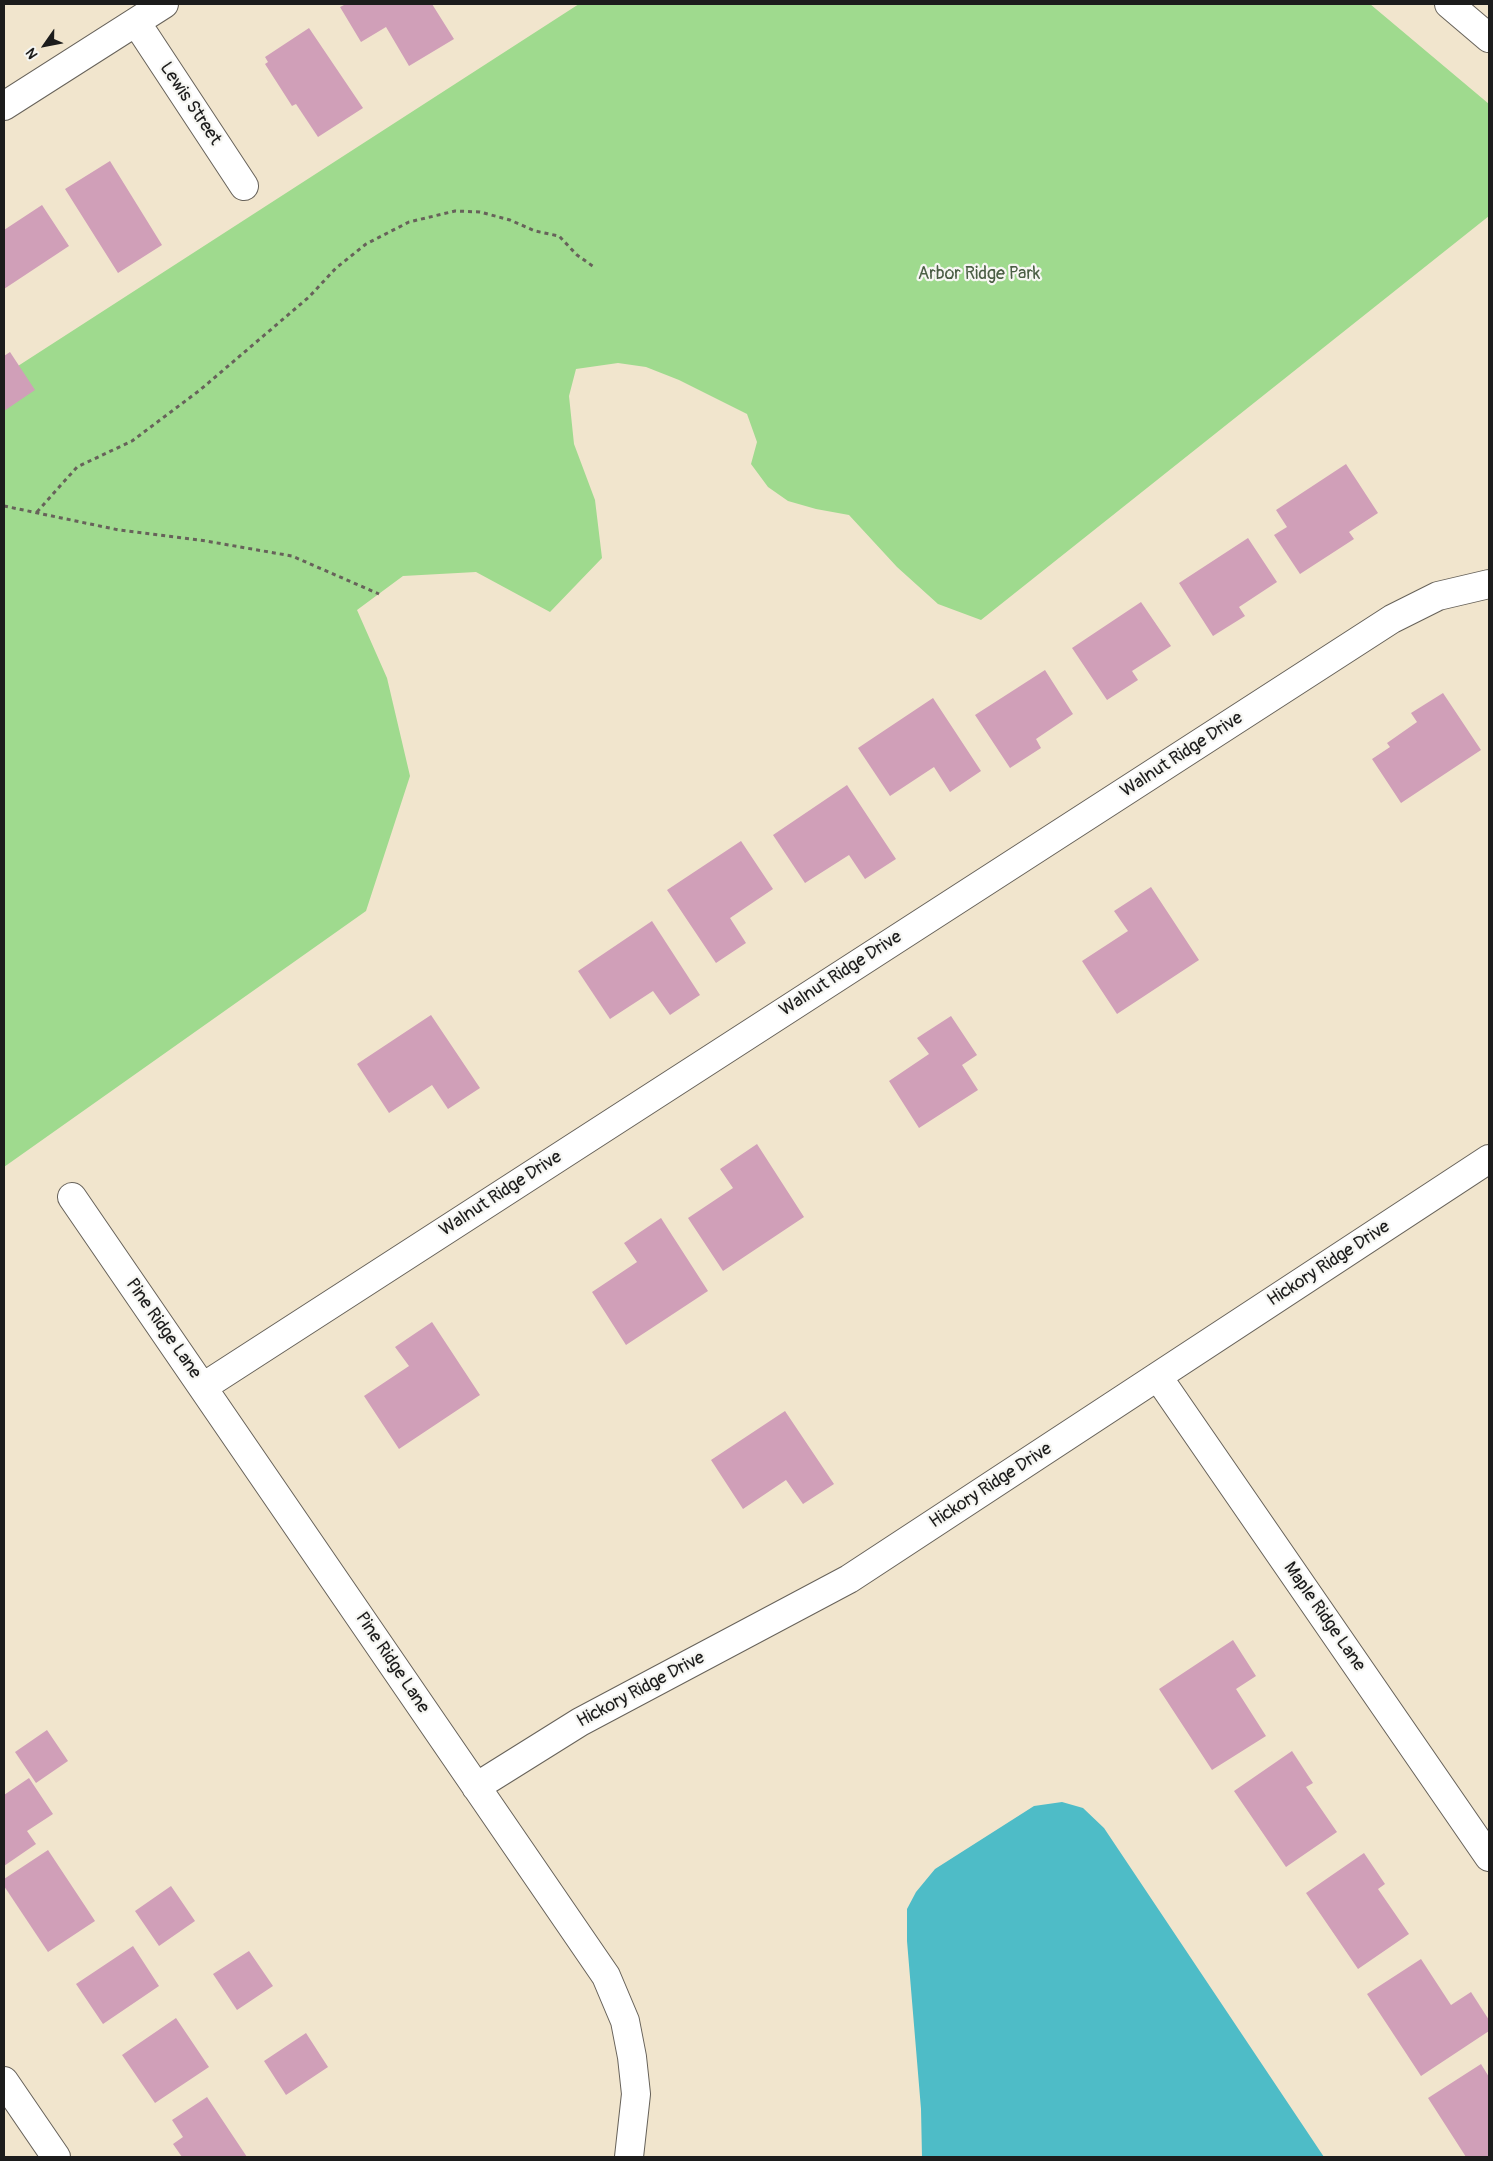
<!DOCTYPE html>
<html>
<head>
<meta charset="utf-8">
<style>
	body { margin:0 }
	#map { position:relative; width:1493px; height:2161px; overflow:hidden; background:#f1e5cd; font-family:Pangolin,sans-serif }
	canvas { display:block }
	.frame { position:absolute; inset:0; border:5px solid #1c1c1c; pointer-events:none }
	.north { position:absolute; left:20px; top:20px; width:50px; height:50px; -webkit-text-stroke:4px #f6f6f2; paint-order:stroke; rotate:237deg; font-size:14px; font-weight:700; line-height:20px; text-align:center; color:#1c1c1c }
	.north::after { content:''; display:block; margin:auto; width:18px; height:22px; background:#1c1c1c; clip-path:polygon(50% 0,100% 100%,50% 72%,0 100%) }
</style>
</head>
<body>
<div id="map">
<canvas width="1493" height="2161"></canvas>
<div class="frame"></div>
<div class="north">N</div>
</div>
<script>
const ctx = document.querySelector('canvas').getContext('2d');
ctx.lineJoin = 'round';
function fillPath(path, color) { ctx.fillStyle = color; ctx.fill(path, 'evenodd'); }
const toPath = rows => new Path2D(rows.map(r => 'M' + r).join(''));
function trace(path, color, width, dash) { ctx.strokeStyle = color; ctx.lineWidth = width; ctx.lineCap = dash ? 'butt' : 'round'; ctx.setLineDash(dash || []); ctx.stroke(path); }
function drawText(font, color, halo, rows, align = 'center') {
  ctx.font = font + ' Pangolin,sans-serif'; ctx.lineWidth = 4.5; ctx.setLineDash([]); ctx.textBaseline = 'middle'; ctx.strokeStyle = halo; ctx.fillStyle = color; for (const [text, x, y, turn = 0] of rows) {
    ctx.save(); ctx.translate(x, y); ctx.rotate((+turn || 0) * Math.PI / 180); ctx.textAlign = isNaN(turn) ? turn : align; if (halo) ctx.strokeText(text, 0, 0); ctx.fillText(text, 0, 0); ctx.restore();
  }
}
fillPath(toPath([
	[579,4,1370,4,1489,104,1489,216,981,620,938,604,897,567,849,515,816,509,788,501,768,487,751,464,757,442,747,414,679,380,646,367,618,363,576,369,569,396,574,444,595,500,602,558,550,612,476,572,403,576,357,610,387,678,410,776,366,911,4,1167,4,375]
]), '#9fda8e');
fillPath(toPath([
	[1062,1802,1083,1808,1104,1828,1324,2157,922,2157,921,2109,907,1941,907,1909,916,1892,935,1869,1034,1806]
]), '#4ebcc7');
fillPath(toPath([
	[346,4,432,4,454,39,409,66,386,27,361,42,340,7],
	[309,28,363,108,318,137,296,104,292,106,265,64,268,62,265,57],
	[110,161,162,245,118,273,65,189],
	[42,205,69,246,4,289,4,230],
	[10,352,35,390,4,411,4,356],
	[1346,464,1378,513,1349,532,1354,539,1300,574,1274,535,1287,527,1276,510],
	[1248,538,1277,582,1239,607,1245,616,1213,636,1179,583],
	[1141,602,1171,646,1132,671,1138,680,1107,700,1072,648],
	[1045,670,1073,714,1036,739,1041,748,1010,768,975,715],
	[1443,693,1481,750,1401,803,1372,759,1390,747,1387,743,1417,722,1411,713],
	[933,698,981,771,950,792,934,767,890,796,858,748],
	[847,785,896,859,865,879,849,855,805,883,773,835],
	[741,841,773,889,730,918,746,943,716,963,667,890],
	[1151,887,1199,960,1117,1014,1082,961,1128,931,1114,911],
	[652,921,700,995,670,1015,653,991,610,1019,578,971],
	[431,1015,480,1088,448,1109,432,1085,389,1113,357,1064],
	[951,1016,977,1055,962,1065,978,1090,919,1128,889,1081,929,1054,917,1038],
	[757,1144,804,1217,723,1271,688,1218,733,1188,720,1169],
	[661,1218,708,1291,626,1345,592,1292,637,1262,624,1243],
	[432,1322,480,1395,399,1449,364,1396,409,1366,395,1347],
	[785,1411,834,1484,803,1504,786,1480,743,1509,711,1460],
	[1233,1640,1256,1676,1236,1689,1266,1736,1212,1770,1159,1689],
	[47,1730,68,1761,36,1783,15,1752],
	[1292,1751,1313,1783,1306,1787,1337,1832,1286,1867,1234,1791],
	[29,1778,53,1814,27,1831,36,1844,4,1866,4,1795],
	[48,1850,95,1921,48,1952,4,1886,4,1879],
	[1364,1853,1385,1884,1378,1889,1409,1934,1358,1969,1306,1893],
	[171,1886,195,1921,159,1946,135,1911],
	[133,1946,159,1986,103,2024,76,1984],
	[249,1951,273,1986,237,2010,213,1974],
	[1421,1959,1451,2005,1471,1992,1489,2020,1489,2031,1421,2076,1367,1994],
	[176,2018,209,2067,155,2103,122,2055],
	[306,2033,328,2067,286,2095,264,2061],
	[1481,2064,1489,2077,1489,2157,1466,2157,1428,2098],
	[207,2097,247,2157,182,2157,173,2144,183,2137,172,2120]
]), '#d09fb8');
const minor = toPath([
	[1449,4,1489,38],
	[136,22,244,186],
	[4,106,164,4],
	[72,1197,606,1976,625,2021,632,2057,636,2094,629,2157],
	[1158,1377,1489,1857],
	[203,1387,1392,619,1438,596,1489,584],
	[476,1787,580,1722,849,1579,1489,1159],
	[4,2081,56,2157]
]);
trace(minor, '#67625a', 30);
trace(toPath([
	[4,506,119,530,206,541,292,556,379,594],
	[37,512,77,467,132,441,200,390,309,297,336,268,366,244,409,222,455,211,480,212,510,220,535,231,559,236,577,255,594,267]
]), '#67625a', 3, [4, 4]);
trace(minor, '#fff', 28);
drawText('18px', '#1c1c1c', '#f6f6f2', [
	["Lewis Street",190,104,56],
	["Walnut Ridge Drive",1182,755,-33],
	["Walnut Ridge Drive",841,974,-33],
	["Walnut Ridge Drive",501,1194,-33],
	["Hickory Ridge Drive",1329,1264,-33],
	["Pine Ridge Lane",163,1329,55],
	["Hickory Ridge Drive",991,1486,-33],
	["Maple Ridge Lane",1324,1617,55],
	["Pine Ridge Lane",392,1663,56],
	["Hickory Ridge Drive",641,1690,-28]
]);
drawText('18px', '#4a5e44', '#f6f6f2', [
	["Arbor Ridge Park",979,274]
]);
</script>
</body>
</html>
